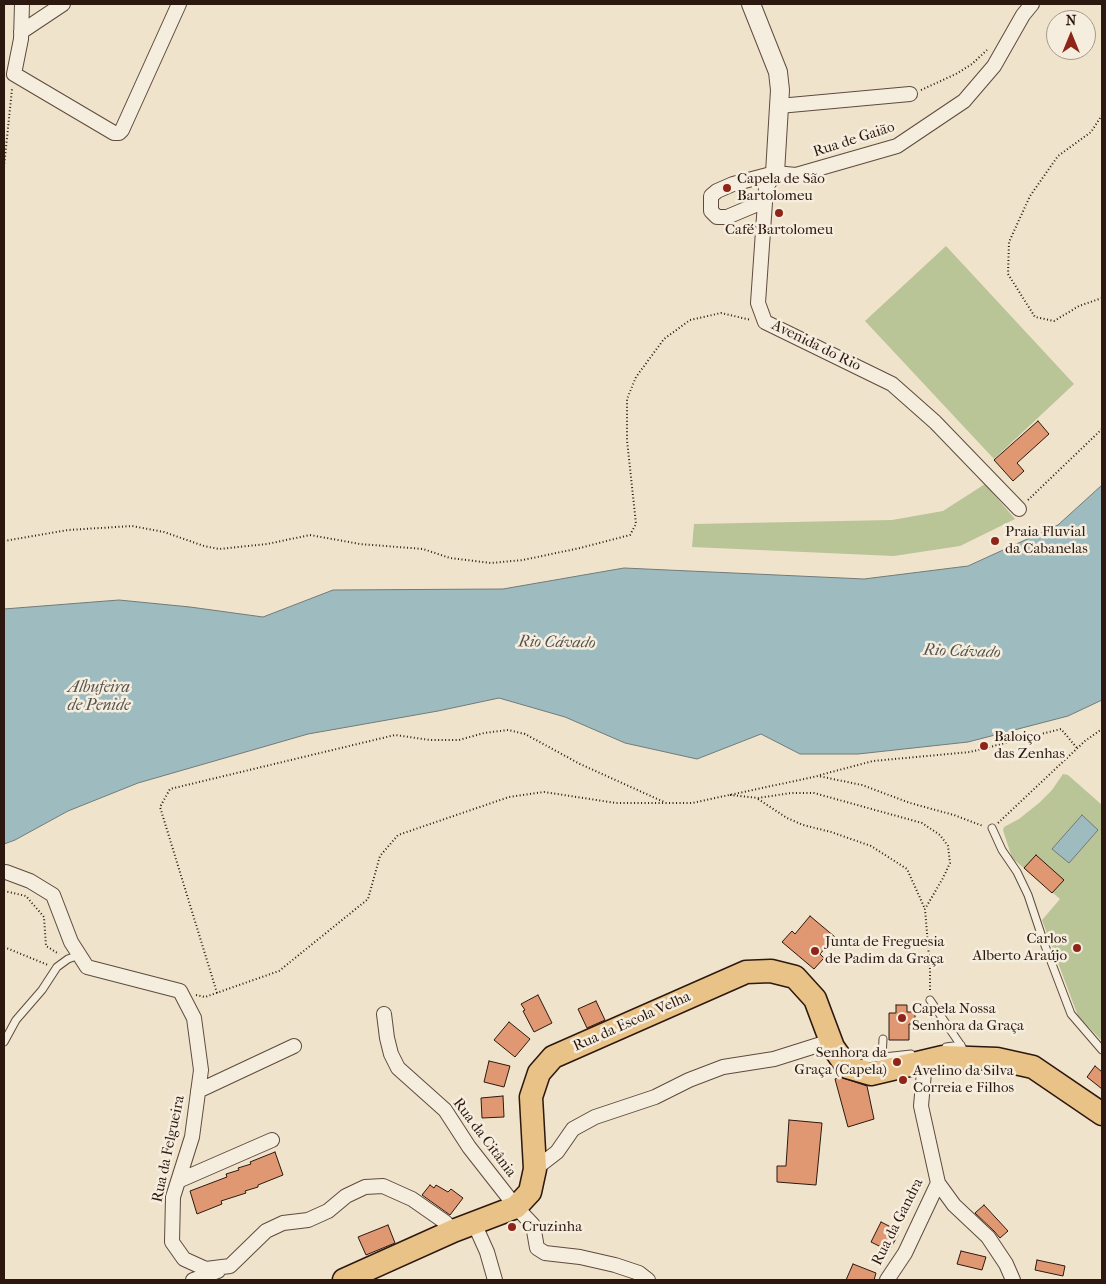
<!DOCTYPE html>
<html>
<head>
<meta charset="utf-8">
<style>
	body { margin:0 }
	#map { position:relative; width:1106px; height:1284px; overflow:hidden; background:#f0e3cb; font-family:"IM FELL French Canon",serif }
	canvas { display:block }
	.frame { position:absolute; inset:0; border:5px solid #2d180f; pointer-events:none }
	.north { position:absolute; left:1046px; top:10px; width:50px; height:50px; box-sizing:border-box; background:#f5eddd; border:1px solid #a5988b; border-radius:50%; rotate:0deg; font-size:14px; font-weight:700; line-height:20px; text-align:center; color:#2d180f }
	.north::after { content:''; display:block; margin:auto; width:18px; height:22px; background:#8f2418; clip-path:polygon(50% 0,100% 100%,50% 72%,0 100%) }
</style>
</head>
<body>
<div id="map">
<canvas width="1106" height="1284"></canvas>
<div class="frame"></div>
<div class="north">N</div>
</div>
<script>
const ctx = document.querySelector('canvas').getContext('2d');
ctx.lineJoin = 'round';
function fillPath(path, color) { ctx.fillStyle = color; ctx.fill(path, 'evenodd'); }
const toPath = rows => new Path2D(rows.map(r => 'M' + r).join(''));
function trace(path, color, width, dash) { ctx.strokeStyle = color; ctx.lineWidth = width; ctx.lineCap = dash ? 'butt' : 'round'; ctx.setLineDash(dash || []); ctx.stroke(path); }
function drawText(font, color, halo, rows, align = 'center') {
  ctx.font = font + ' "IM FELL French Canon",serif'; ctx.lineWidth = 5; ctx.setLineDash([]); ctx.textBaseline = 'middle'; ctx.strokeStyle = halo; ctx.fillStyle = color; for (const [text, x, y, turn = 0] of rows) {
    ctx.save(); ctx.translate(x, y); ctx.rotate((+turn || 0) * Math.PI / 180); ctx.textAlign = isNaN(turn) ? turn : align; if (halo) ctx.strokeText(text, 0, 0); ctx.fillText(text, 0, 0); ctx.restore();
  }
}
fillPath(toPath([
	[946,246,1074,384,994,459,865,321],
	[985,484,1015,519,960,546,894,556,692,547,694,524,892,520,943,511],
	[1063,774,1068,775,1102,805,1102,1041,1078,1016,1042,920,1060,899,1012,858,1003,830,1004,827,1019,819,1039,803,1052,790]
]), '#b9c497');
const water = toPath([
	[1102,485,1102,700,1068,716,968,742,858,754,800,754,761,734,697,759,625,743,565,717,499,698,438,711,308,734,138,783,68,811,15,840,4,844,4,609,119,600,190,607,263,617,333,590,503,589,624,568,864,579,968,566,1058,525,1102,485],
	[1082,815,1098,830,1069,863,1052,849,1082,815]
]);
fillPath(water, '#9ebcc0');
trace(water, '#717a79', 1);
const building = toPath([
	[1038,421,1049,434,1017,463,1024,471,1013,481,994,460,1038,421],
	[1036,855,1064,880,1052,893,1024,868,1036,855],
	[810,916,835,937,820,954,824,958,814,969,782,942,792,931,795,934,810,916],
	[538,995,552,1023,534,1032,523,1011,525,1010,521,1004,538,995],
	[596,1001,605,1020,587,1028,578,1009,596,1001],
	[896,1005,907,1005,907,1012,915,1012,915,1024,909,1024,909,1040,889,1040,889,1013,896,1013,896,1005],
	[509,1022,530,1039,515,1057,494,1040,509,1022],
	[489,1061,510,1066,504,1087,484,1082,489,1061],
	[1095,1066,1102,1072,1102,1089,1087,1077,1095,1066],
	[840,1077,867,1086,874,1119,848,1127,835,1079,840,1077],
	[503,1096,504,1117,482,1118,481,1098,503,1096],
	[789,1120,822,1123,816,1185,777,1182,777,1166,786,1166,789,1120],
	[275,1152,283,1175,258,1185,258,1187,245,1191,246,1193,221,1201,222,1204,197,1214,190,1191,227,1177,226,1174,239,1170,238,1168,251,1164,250,1162,275,1152],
	[430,1185,434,1188,436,1185,448,1192,451,1189,463,1198,450,1215,422,1195,430,1185],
	[984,1205,1008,1231,1000,1238,994,1231,975,1213,984,1205],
	[881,1222,893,1228,891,1231,898,1235,889,1251,871,1242,881,1222],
	[388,1225,395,1243,366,1255,358,1237,388,1225],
	[961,1251,986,1257,982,1270,957,1264,961,1251],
	[1037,1260,1065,1266,1063,1276,1035,1270,1037,1260],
	[853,1264,876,1273,874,1280,846,1280,853,1264]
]);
fillPath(building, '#e09873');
trace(building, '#2d180f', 1);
const service = toPath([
	[992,828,1002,850,1017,872,1028,895,1044,943,1071,1014,1102,1050],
	[930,1000,962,1047],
	[4,1042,16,1020,42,990,57,967,68,959,79,955],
	[946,1047,961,1045],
	[882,1058,883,1039],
	[866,1059,911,1054]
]);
const minor = toPath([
	[22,4,21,39,14,74,114,133,119,133,122,130,179,4],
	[21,32,63,4],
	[779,106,910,94],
	[775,173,766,188,758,303,765,322,892,384,935,422,1019,509],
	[765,201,727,217,717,217,711,211,711,196,717,191,733,184,775,173,796,175,897,146,964,101,994,66,1023,15,1032,4],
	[6,872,30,881,53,895,71,942,87,967,180,991,194,1018,201,1070,192,1137,173,1197,172,1242,184,1259,206,1269,230,1266,266,1231,283,1223,308,1220,328,1211,346,1196,365,1187,383,1186,412,1199,445,1222,453,1231],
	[384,1014,387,1038,391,1054,398,1068,445,1110,469,1147,516,1207,533,1225,537,1248,545,1253,580,1257,615,1265,639,1273,648,1280],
	[198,1091,294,1046],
	[535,1169,557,1152,573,1129,595,1117,655,1097,689,1080,723,1067,774,1059,831,1041],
	[178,1181,272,1140],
	[938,1183,954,1205,988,1237,1006,1264,1013,1280],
	[474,1223,487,1252,495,1280],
	[193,1280,218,1271],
	[887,1280,905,1253,938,1183,921,1106,925,1061]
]);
const tertiary = toPath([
	[751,4,778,72,780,90,775,173]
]);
const primary = toPath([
	[344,1280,453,1231,516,1207,530,1192,535,1169,531,1097,539,1073,553,1057,746,972,771,971,795,977,815,999,833,1047,847,1067,871,1074,943,1057,997,1059,1033,1067,1102,1114]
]);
trace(service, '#5e4b3e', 9);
trace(minor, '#5e4b3e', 16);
trace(tertiary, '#5e4b3e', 20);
trace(primary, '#2d180f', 25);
trace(toPath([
	[921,90,956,74,972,64,987,50],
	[1102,115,1091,132,1058,156,1030,196,1009,242,1008,274,1035,317,1054,321,1079,306,1102,298],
	[4,167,12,89],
	[1028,500,1102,429],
	[4,541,68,530,132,526,164,532,204,546,219,549,267,544,310,535,360,544,423,549,450,558,491,563,523,560,580,548,630,535,636,524,627,440,627,399,636,377,664,339,690,320,721,313,751,320],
	[820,775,873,761,970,752,1061,729,1077,748],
	[730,795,758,798,791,793,814,793,922,823,940,835,948,846,950,863,943,878,925,909,930,969,930,990],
	[758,799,787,818,803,825,831,832,871,846,907,869,925,909],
	[998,823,1085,741,1102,729],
	[4,891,26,896,44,917,46,946,59,954],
	[4,947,48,965],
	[217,993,160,807,170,789,395,735,430,740,459,740,484,733,508,730,525,734,580,764,664,802],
	[196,995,205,997,279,971,368,899,380,856,398,835,509,797,544,792,616,803,692,803,818,776,862,785,910,803,954,815,983,826]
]), '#2d180f', 2, [1, 2.5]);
trace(service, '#f5eddd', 7);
trace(minor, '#f5eddd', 14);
trace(tertiary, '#f5eddd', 18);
trace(primary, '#e8c286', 22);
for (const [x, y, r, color] of [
	[727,188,5,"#8f2418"],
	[779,213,5,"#8f2418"],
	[995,541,5,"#8f2418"],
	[984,746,5,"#8f2418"],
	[1077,948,5,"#8f2418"],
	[815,951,5,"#8f2418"],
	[902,1018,5,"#8f2418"],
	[897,1062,5,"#8f2418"],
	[903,1080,5,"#8f2418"],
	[512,1227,5,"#8f2418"]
]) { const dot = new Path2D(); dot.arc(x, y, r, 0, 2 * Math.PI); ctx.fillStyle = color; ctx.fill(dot); trace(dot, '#f5eddd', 2); }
drawText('15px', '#2d180f', '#f5eddd', [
	["Rua de Gaião",854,140,-18],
	["Avenida do Rio",816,346,26],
	["Rua da Escola Velha",632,1022,-24],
	["Rua da Citânia",484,1138,53],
	["Rua da Felgueira",169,1149,-78],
	["Rua da Gandra",898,1222,-63]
]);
drawText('15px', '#2d180f', '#f5eddd', [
	["Capela de São",737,179],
	["Bartolomeu",737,196],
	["Café Bartolomeu",779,230,"center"],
	["Praia Fluvial",1005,532],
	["da Cabanelas",1005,549],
	["Baloiço",994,737],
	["das Zenhas",994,754],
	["Carlos",1067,939,"right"],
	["Alberto Araújo",1067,956,"right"],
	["Junta de Freguesia",825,942],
	["de Padim da Graça",825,959],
	["Capela Nossa",912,1009],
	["Senhora da Graça",912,1026],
	["Senhora da",887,1053,"right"],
	["Graça (Capela)",887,1070,"right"],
	["Avelino da Silva",913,1071],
	["Correia e Filhos",913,1088],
	["Cruzinha",522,1227]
], 'left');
drawText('italic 16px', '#55514d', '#f5eddd', [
	["Rio Cávado",557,643,1],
	["Rio Cávado",962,652,2],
	["Albufeira",99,688],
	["de Penide",99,706]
]);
</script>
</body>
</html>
